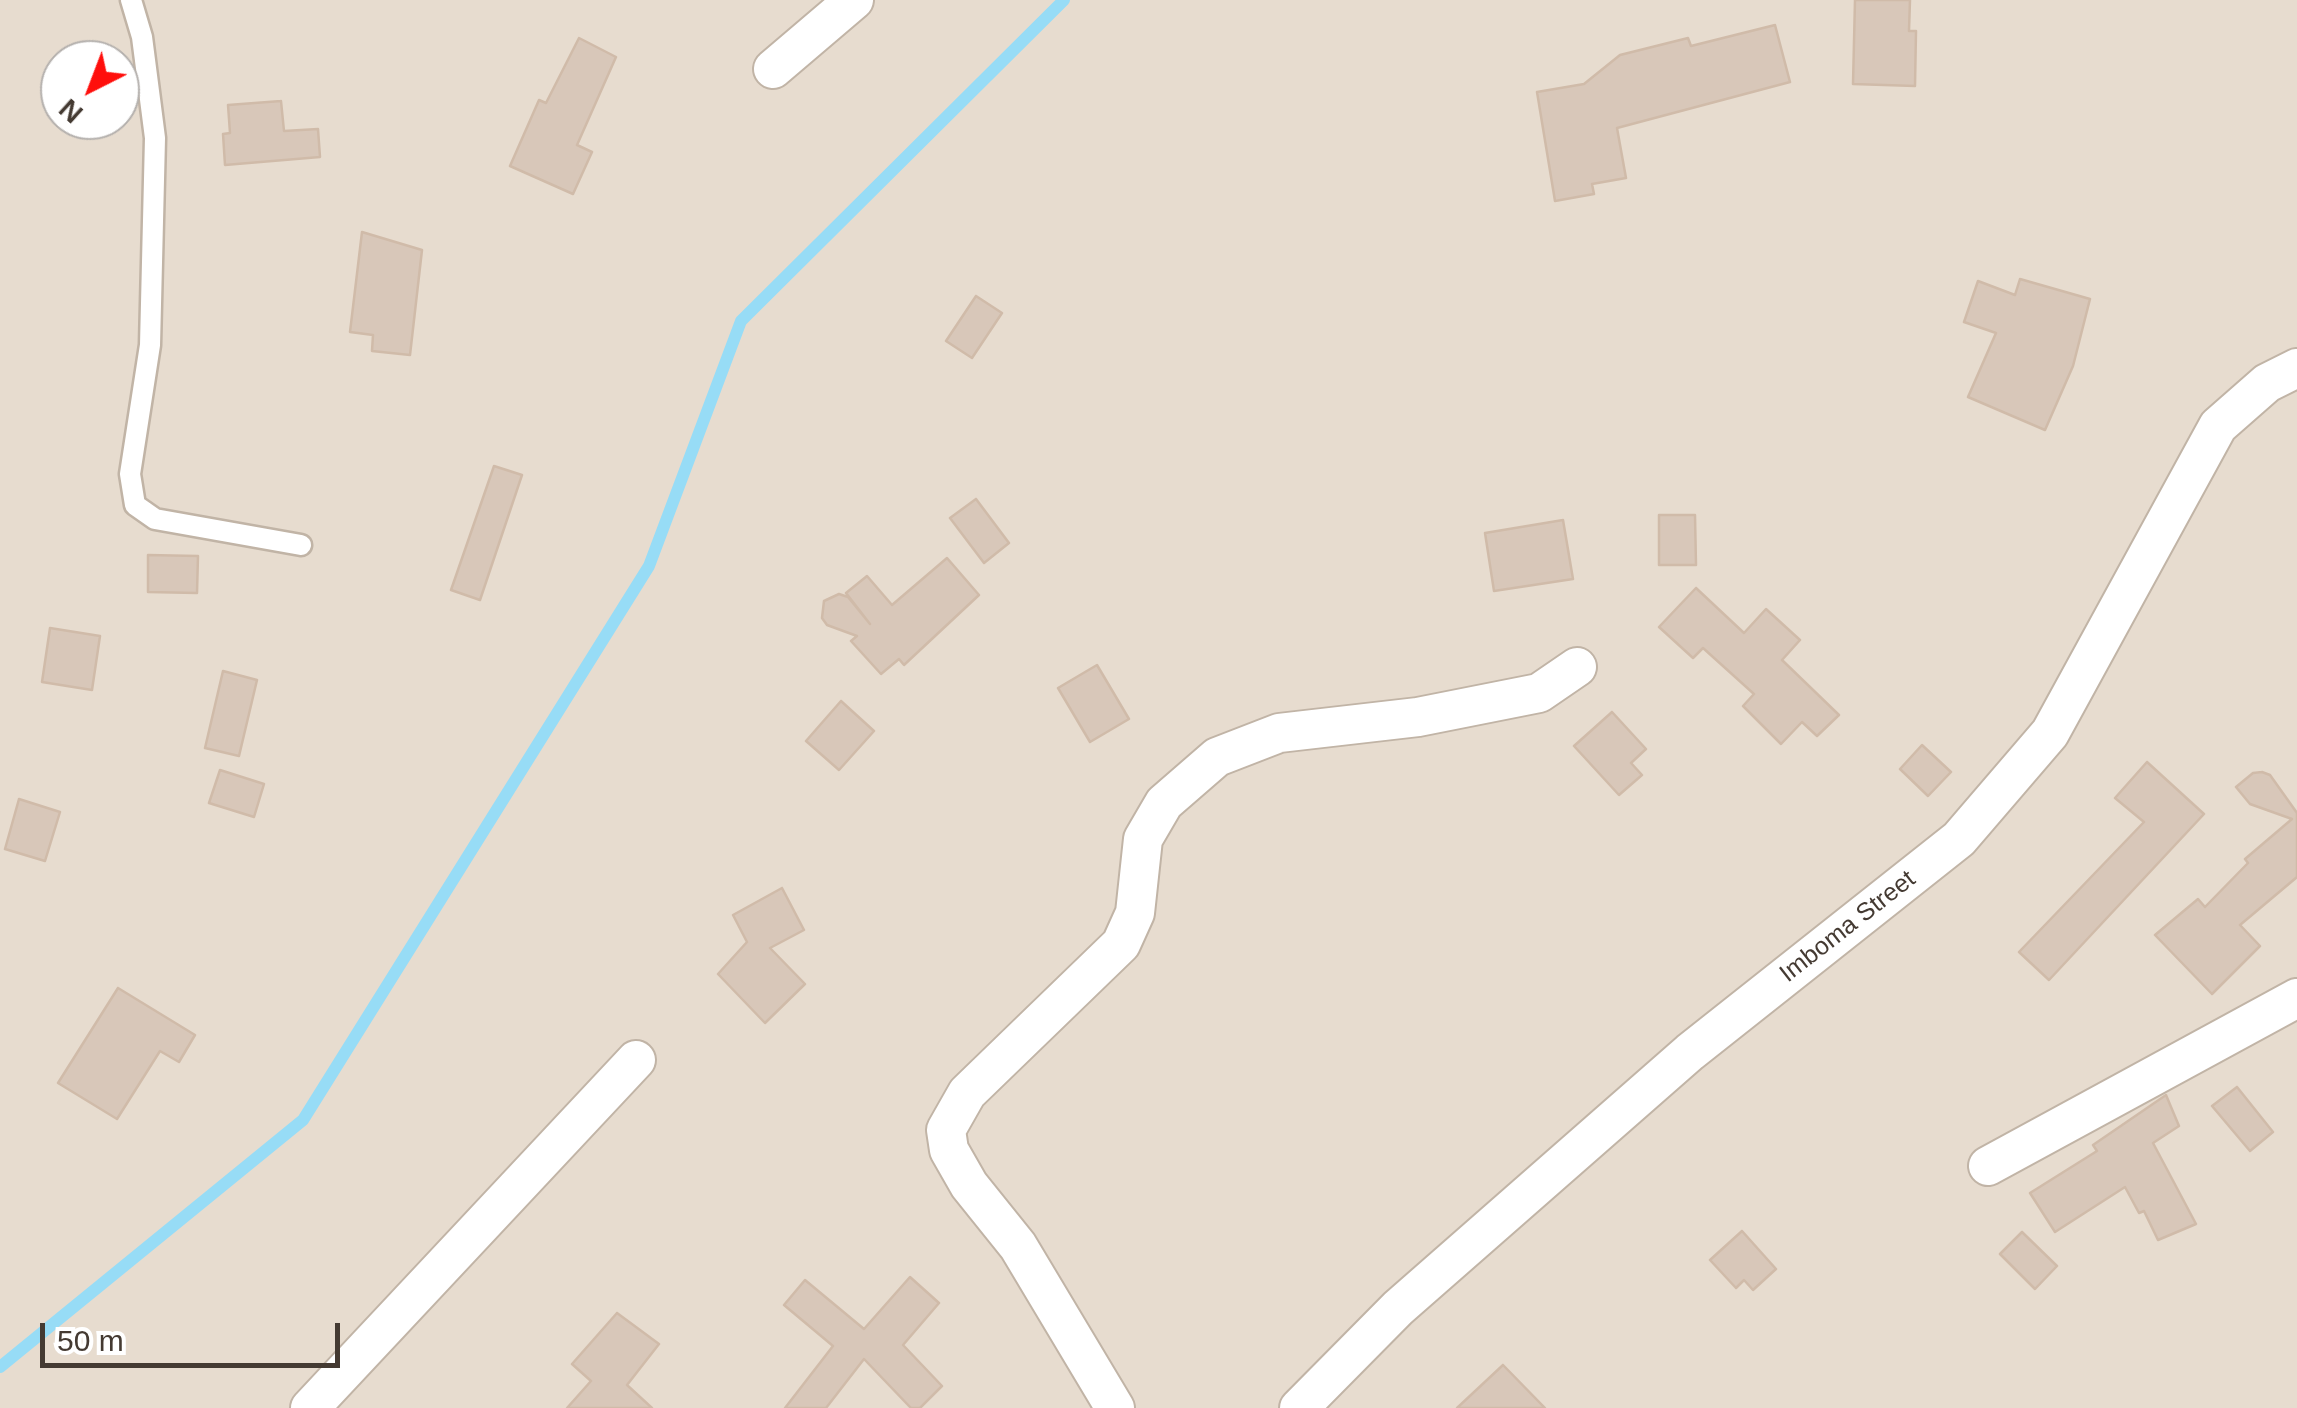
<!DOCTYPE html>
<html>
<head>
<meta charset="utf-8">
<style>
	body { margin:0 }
	#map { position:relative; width:2297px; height:1408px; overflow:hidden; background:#f2ebe1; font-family:Helvetica,sans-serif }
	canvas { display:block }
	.north { position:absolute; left:40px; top:40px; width:100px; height:100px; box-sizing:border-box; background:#fff; border:2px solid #b4b0ad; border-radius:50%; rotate:222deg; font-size:28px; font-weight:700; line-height:40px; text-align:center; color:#443a32 }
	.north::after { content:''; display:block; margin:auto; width:35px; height:45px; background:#ff0f0c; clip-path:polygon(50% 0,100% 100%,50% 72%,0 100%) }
	.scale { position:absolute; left:40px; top:1323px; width:300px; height:45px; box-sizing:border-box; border:5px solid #443a32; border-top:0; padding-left:12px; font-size:30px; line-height:35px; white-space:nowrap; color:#443a32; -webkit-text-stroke:8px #fff; paint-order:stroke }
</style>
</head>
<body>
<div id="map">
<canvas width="2297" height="1408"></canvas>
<div class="north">N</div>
<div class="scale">50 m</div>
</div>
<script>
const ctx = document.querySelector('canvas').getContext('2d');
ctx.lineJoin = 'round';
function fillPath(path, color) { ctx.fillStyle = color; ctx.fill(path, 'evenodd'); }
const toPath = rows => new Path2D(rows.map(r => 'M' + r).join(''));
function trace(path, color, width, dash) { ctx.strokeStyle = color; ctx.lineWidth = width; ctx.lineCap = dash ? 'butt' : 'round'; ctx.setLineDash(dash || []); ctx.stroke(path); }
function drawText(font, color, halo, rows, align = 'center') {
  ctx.font = font + ' Helvetica,sans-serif'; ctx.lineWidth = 8; ctx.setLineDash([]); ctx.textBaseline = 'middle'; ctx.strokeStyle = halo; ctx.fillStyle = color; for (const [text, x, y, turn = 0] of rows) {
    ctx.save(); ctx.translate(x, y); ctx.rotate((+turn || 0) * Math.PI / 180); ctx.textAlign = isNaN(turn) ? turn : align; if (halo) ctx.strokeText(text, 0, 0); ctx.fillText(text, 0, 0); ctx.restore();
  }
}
fillPath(toPath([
	[0,0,2297,0,2297,1408,0,1408],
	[60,60,120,60,120,120,60,120]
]), '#e7dccf');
trace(toPath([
	[0,1367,303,1120,649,566,741,321,1064,0]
]), '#97dcf6', 12);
const building = toPath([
	[1855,0,1910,0,1909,31,1916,31,1915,86,1853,84,1855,0],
	[1775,25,1790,82,1617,128,1626,178,1592,184,1594,194,1555,201,1537,92,1584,84,1620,55,1688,38,1691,46,1775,25],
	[579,38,616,57,577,145,592,152,573,194,510,166,539,100,546,103,579,38],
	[281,101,284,131,318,129,320,157,225,165,223,134,230,133,228,105,281,101],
	[362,232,422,250,410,355,372,351,373,335,350,332,362,232],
	[2020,279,2090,299,2073,366,2045,430,1968,397,1996,333,1964,322,1978,281,2015,295,2020,279],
	[976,296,1002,313,972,358,946,341,976,296],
	[494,466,522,475,480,600,451,590,494,466],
	[976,499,1009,543,984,563,950,518,976,499],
	[1659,515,1695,515,1696,565,1659,565,1659,515],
	[1563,520,1573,579,1494,591,1485,533,1563,520],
	[148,555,198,556,197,593,148,592,148,555],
	[947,558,979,595,904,665,899,659,881,674,851,641,857,636,827,625,822,618,824,601,839,594,848,597,870,624,846,593,867,576,892,605,947,558],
	[1696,588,1744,633,1766,609,1800,640,1782,660,1839,715,1817,736,1802,722,1781,744,1743,706,1754,694,1703,648,1693,658,1659,627,1696,588],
	[50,628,100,636,92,690,42,682,50,628],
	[1097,665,1129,719,1090,742,1058,688,1097,665],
	[223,671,257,680,239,756,205,748,223,671],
	[841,701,874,731,839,770,806,741,841,701],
	[1612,712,1646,749,1631,763,1642,775,1619,795,1574,746,1612,712],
	[1922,745,1951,772,1928,796,1900,769,1922,745],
	[2147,762,2204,814,2049,980,2019,952,2144,822,2115,798,2147,762],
	[220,770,264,784,254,817,209,803,220,770],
	[2262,772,2270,775,2297,813,2297,877,2240,925,2260,946,2212,994,2155,935,2198,899,2205,907,2248,863,2245,859,2292,819,2250,804,2236,787,2253,773,2262,772],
	[19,799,60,812,45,861,5,849,19,799],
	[782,888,804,930,770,948,805,984,765,1023,718,974,747,942,733,915,782,888],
	[118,988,195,1035,179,1062,160,1051,117,1119,58,1083,118,988],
	[2237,1087,2273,1132,2250,1151,2212,1106,2237,1087],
	[2166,1095,2179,1126,2153,1143,2196,1224,2158,1240,2144,1211,2139,1213,2125,1187,2055,1232,2030,1193,2097,1151,2093,1145,2166,1095],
	[1742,1231,1776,1269,1753,1290,1744,1280,1736,1288,1710,1260,1742,1231],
	[2022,1232,2057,1266,2035,1289,2000,1254,2022,1232],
	[910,1277,939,1303,903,1345,942,1386,920,1408,911,1408,864,1359,826,1408,785,1408,833,1346,784,1305,805,1280,864,1329,910,1277],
	[617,1313,659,1344,627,1385,652,1408,567,1408,591,1381,572,1364,617,1313],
	[1503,1365,1545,1408,1457,1408,1503,1365]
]);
fillPath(building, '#d8c7b9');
trace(building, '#d0bba9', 2.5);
const lane = toPath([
	[131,0,142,37,155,138,150,345,130,474,135,505,155,519,301,545]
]);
const street = toPath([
	[773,69,854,0],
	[1988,1166,2297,998],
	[310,1408,636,1060],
	[1115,1408,1018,1246,969,1185,949,1150,946,1130,967,1093,1121,944,1135,913,1143,839,1164,803,1217,757,1279,733,1418,717,1539,693,1577,667],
	[1299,1408,1398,1308,1690,1052,1959,839,2050,733,2218,426,2267,383,2297,368]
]);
trace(lane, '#c1b4a6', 25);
trace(street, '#c1b4a6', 42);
trace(lane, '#fff', 20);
trace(street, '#fff', 38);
drawText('25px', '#443a32', '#fff', [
	["Imboma Street",1848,927,-38]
]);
</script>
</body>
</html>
